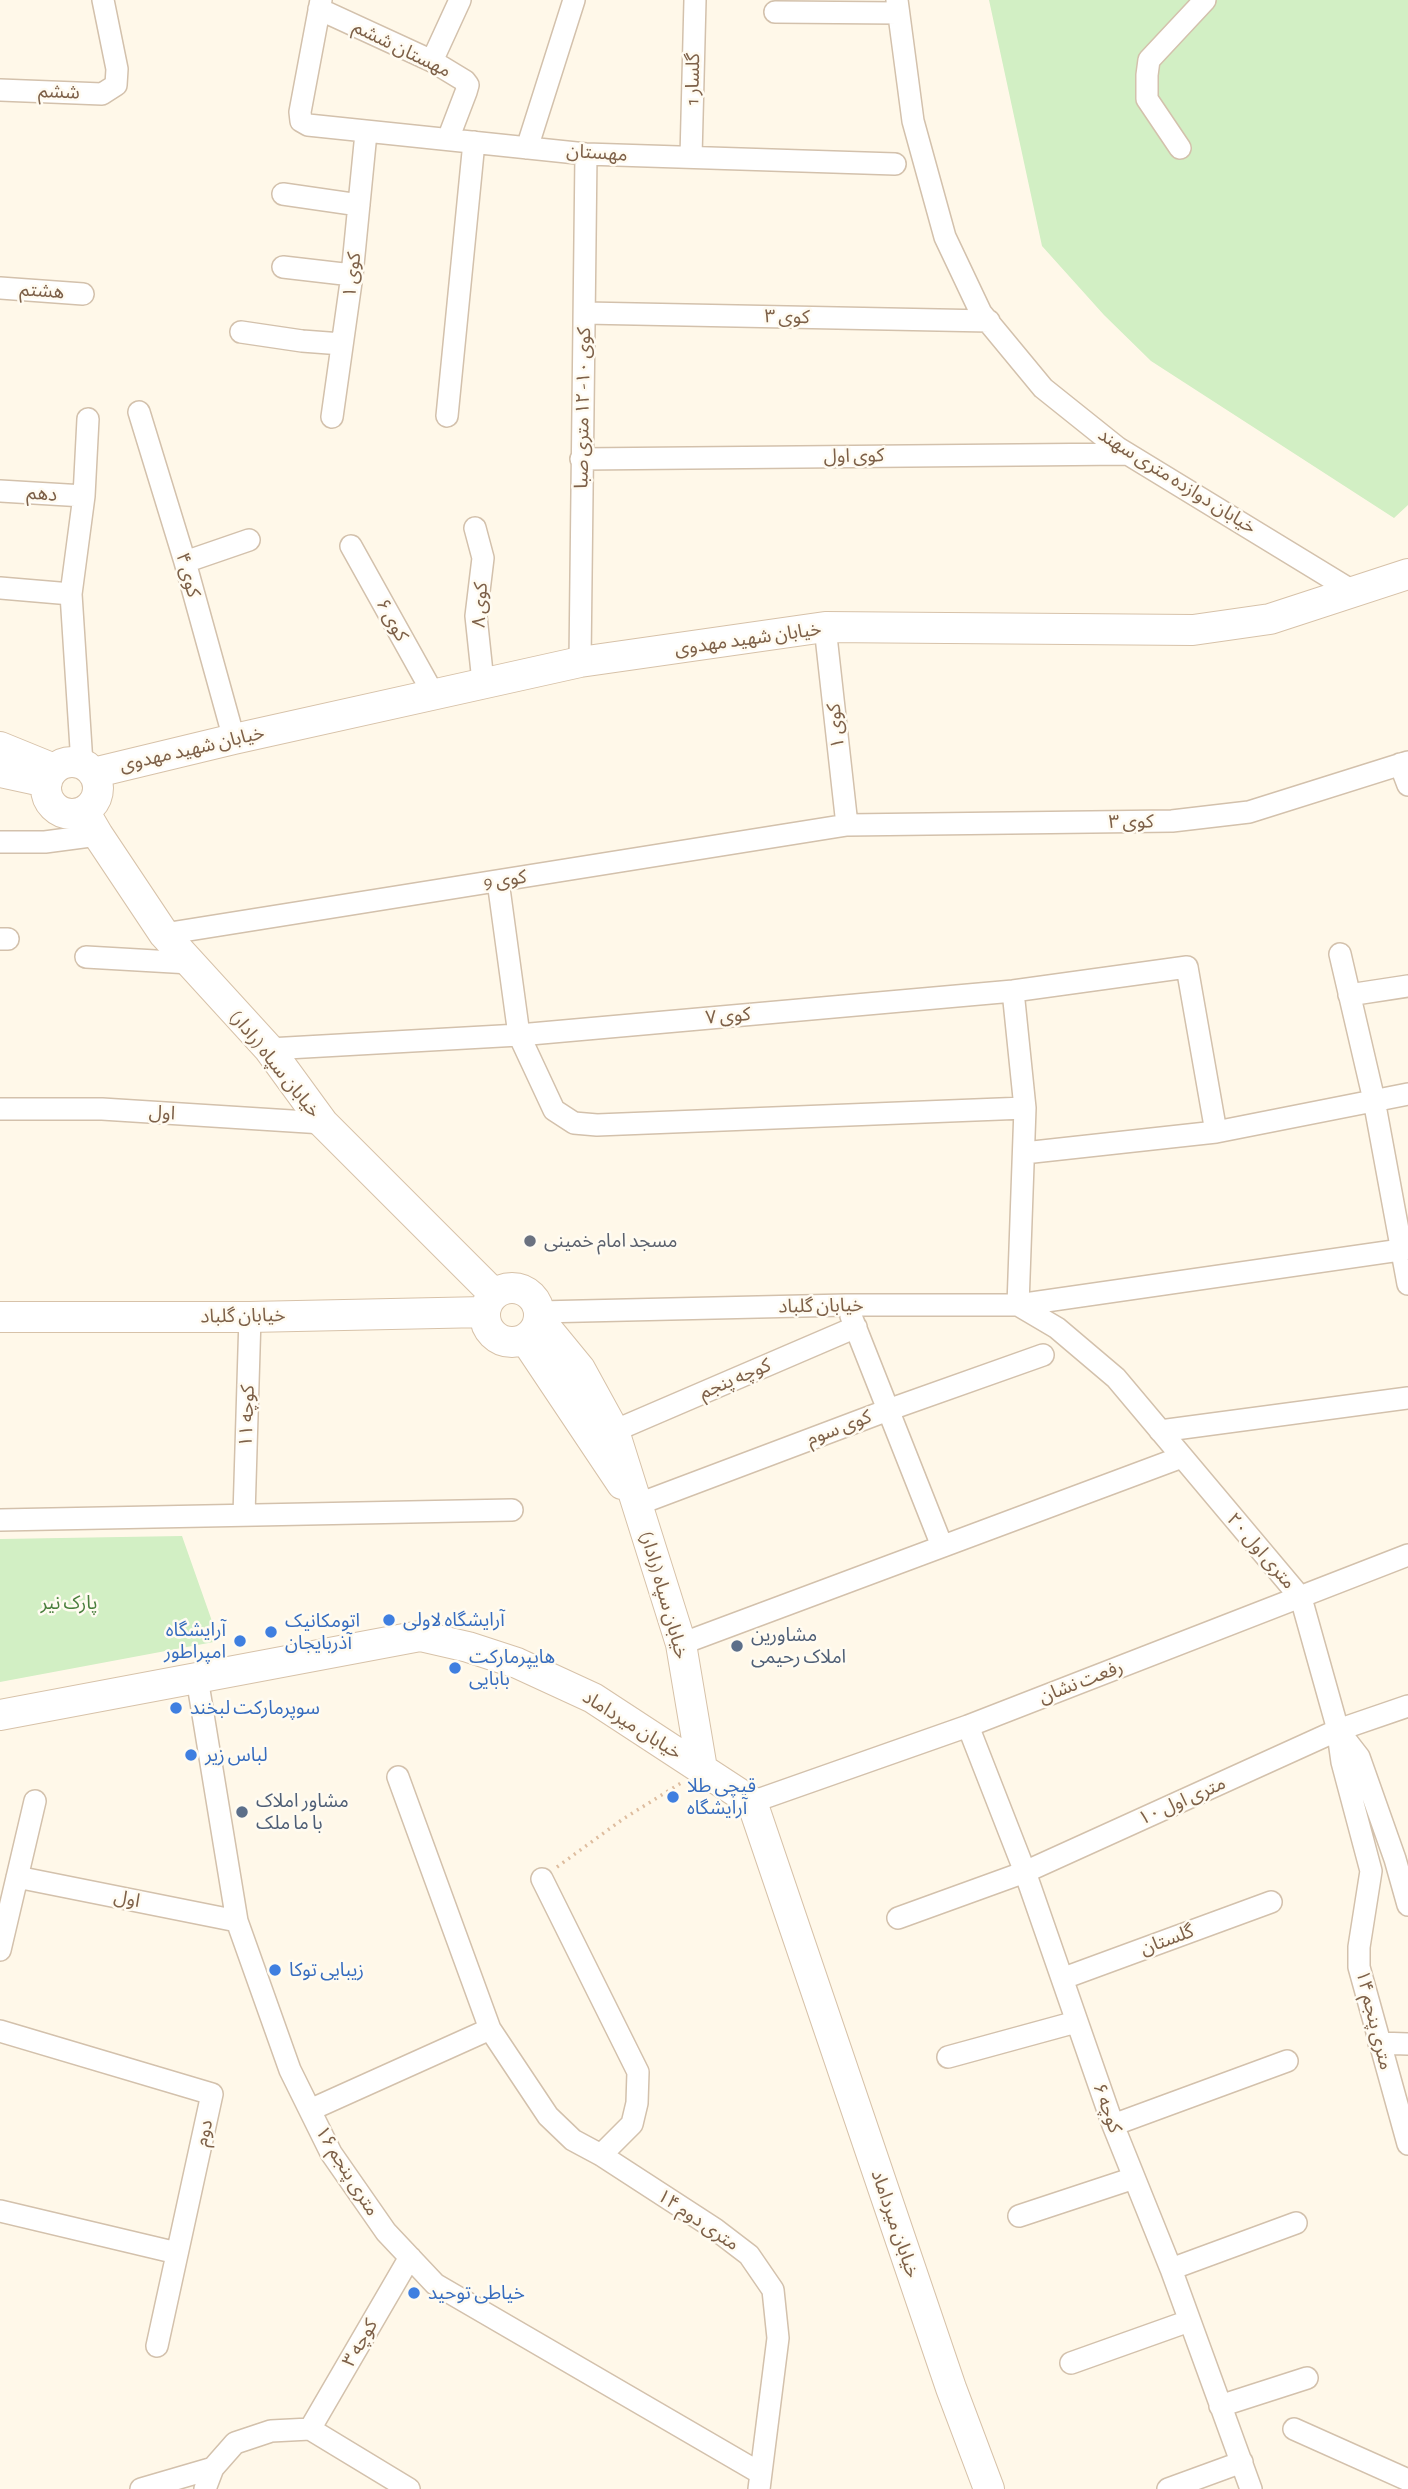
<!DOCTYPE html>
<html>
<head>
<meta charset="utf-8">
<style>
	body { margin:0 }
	canvas { display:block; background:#fff8e9 }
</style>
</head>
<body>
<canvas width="1408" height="2489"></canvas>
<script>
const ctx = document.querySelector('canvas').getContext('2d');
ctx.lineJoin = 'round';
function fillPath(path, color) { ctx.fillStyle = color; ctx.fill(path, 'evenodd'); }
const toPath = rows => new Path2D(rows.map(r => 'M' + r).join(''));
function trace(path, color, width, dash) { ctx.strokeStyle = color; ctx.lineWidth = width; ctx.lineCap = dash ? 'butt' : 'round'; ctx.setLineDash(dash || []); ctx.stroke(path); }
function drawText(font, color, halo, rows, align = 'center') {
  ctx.font = font + ' "Alegreya Sans","Noto Sans Arabic",sans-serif'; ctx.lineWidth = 5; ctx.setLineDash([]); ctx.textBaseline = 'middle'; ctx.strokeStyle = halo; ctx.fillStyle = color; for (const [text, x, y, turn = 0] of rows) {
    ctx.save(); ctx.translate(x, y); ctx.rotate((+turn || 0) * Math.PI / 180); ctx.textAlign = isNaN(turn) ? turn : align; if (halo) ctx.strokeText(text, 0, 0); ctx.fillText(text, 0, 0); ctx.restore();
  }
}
fillPath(toPath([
	[989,0,1408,0,1408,505,1394,518,1151,361,1104,315,1042,246],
	[182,1536,219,1641,0,1682,0,1539]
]), '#d2efc4');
const street = toPath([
	[321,0,300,112,301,121,308,125,586,154,895,164],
	[897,0,913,121,945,237,981,313,1043,388,1118,448,1354,592],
	[319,9,432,61,465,81,468,85,466,92,448,139],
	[775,12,898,13],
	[432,61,460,0],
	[0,90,102,94,116,85,117,69,103,0],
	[527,148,574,0],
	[1180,148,1147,99,1147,75,1149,60,1205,0],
	[691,157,695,0],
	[283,194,359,205],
	[283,267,352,275],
	[0,288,83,294],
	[585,313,989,321],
	[241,332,302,341,342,344],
	[139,412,185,562,234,739],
	[447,416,474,142],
	[332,417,352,275,366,133],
	[581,459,1127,454],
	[0,491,84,496],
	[475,528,483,558,476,616,483,682],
	[351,546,434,695],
	[185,562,249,540],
	[0,588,71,594],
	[825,627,847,825],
	[580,662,586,154],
	[82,764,71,594,84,496,88,419],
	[1400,764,1408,785],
	[0,842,45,842,98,835],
	[498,881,519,1035,554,1110,574,1123,597,1125,1025,1108],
	[164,934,847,825,1172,821,1249,812,1408,762],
	[0,939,8,939],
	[1340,954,1374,1100,1408,1284],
	[86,957,190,963],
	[1013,991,1025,1108,1018,1305],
	[1349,995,1408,986],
	[269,1049,519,1035,1013,991,1187,967,1216,1132],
	[0,1109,102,1109,323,1123],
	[1024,1153,1216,1132,1408,1094],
	[1018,1305,1057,1328,1116,1378,1301,1598,1338,1730,1359,1757,1395,1859,1408,1905],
	[539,1312,846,1305,1018,1305,1408,1249],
	[851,1316,942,1546],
	[614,1431,856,1327],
	[1160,1431,1408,1398],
	[636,1505,888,1410,1043,1355],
	[244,1515,250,1317],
	[0,1520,512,1510],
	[681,1644,1182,1457],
	[197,1678,237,1921,290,2070,331,2153,386,2232,435,2284,760,2473],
	[968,1726,1025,1872,1113,2125,1171,2269,1251,2489],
	[1338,1733,1342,1762,1371,1871,1359,1947,1359,1967,1408,2144],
	[398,1777,490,2029,548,2116,573,2140,601,2155,715,2229,749,2255,773,2290,778,2338,759,2489],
	[752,1802,968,1726,1408,1555],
	[17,1877,237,1921],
	[542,1879,638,2072,637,2103,632,2124,601,2155],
	[898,1918,1025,1872,1338,1730,1408,1706],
	[0,1950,35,1801],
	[1064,1978,1271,1902],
	[0,2031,212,2094,157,2346],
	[1379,2043,1408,2044],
	[948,2057,1076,2022],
	[310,2110,490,2029],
	[1113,2125,1287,2061],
	[0,2211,177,2253],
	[1019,2216,1134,2178],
	[1171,2269,1296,2223],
	[1071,2363,1189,2321],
	[1220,2406,1307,2378],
	[310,2429,410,2257],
	[1294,2429,1408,2480],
	[141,2489,213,2468],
	[205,2489,213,2468,235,2443,271,2431,310,2429,409,2489],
	[1168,2489,1242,2462]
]);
const secondary = toPath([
	[0,747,54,769],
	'46 788a26 26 0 1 1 52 0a26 26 0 1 1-52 0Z',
	[0,772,47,782],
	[93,773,234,739,580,662,825,627,1193,630,1270,619,1408,574],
	[84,811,98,835,164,934,269,1049,323,1123,494,1294],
	'485 1315a27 27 0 1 1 54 0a27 27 0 1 1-54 0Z',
	[0,1317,250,1317,485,1312],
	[539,1319,580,1369,614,1431,681,1644,702,1769],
	[525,1339,622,1484],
	[0,1715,420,1636,468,1647,517,1663,593,1698,752,1802,951,2388,989,2489]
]);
trace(street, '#d3c1ac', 24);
trace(secondary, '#d7c2a9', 32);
trace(toPath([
	[557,1867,623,1819,681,1783]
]), '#debd9f', 3.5, [2, 5]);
trace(street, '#fff', 21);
trace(secondary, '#fff', 30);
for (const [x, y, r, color] of [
	[530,1241,7,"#6b7280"],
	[389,1620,7,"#3f7fe0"],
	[271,1632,7,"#3f7fe0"],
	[240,1641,7,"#3f7fe0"],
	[737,1646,7,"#5c6f8a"],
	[455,1668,7,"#3f7fe0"],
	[176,1708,7,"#3f7fe0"],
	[191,1755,7,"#3f7fe0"],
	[673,1797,7,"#3f7fe0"],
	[242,1812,7,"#5c6f8a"],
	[275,1970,7,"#3f7fe0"],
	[414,2293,7,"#3f7fe0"]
]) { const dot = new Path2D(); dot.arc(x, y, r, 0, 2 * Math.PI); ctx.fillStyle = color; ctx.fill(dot); trace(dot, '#fffbf1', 2.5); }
drawText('19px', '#7d6048', '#fffbf1', [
	["مهستان ششم",402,49,26],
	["گلسار 1",693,79,-89],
	["ششم",59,92,2],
	["مهستان",597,153,4],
	["کوی ۱",352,275,-83],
	["هشتم",42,291,4],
	["کوی ۳",787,317,1],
	["کوی ۱۰- ۱۲ متری صبا",583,408,-89],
	["کوی اول",854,456,-1],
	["خیابان دوازده متری سهند",1177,481,32],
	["دهم",42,494,4],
	["کوی ۴",188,575,74],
	["کوی ۸",480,605,-87],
	["کوی ۶",392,620,61],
	["خیابان شهید مهدوی",748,639,-8],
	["کوی ۱",836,726,-96],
	["خیابان شهید مهدوی",192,749,-13],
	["کوی ۳",1131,822,-1],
	["کوی 9",505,880,-9],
	["کوی ۷",728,1016,-5],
	["خیابان سپاه (رادار)",275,1064,51],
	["اول",162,1113,4],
	["خیابان گلباد",821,1306,-1],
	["خیابان گلباد",243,1316,-1],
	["کوچه پنجم",735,1379,-23],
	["کوچه ۱۱",247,1416,-88],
	["کوی سوم",839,1428,-21],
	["۲۰ متری اول",1261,1551,49],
	["خیابان سپاه (رادار)",664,1595,74],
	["رفعت نشان",1081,1682,-21],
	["خیابان میرداماد",632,1725,32],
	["۱۰ متری اول",1182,1801,-24],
	["اول",127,1899,11],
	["گلستان",1167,1940,-20],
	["۱۴ متری پنجم",1374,2020,76],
	["کوچه ۶",1107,2108,70],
	["دوم",204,2133,-78],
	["۱۶ متری پنجم",347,2171,58],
	["۱۴ متری دوم",698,2220,34],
	["خیابان میرداماد",895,2224,71],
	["کوچه ۳",360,2343,-60]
]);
drawText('19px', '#5b616d', '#fffbf1', [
	["مسجد امام خمینی",544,1241]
], 'left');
drawText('19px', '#497e3c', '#fffbf1', [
	["پارک نیر",69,1603]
]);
drawText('19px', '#366cbe', '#fffbf1', [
	["آرایشگاه لاولی",403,1620],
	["اتومکانیک",285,1621],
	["آذربایجان",285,1643],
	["آرایشگاه",226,1630,"right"],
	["امپراطور",226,1652,"right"],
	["هایپرمارکت",469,1657],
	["بابایی",469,1679],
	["سوپرمارکت لبخند",190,1708],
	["لباس زیر",205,1755],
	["قیچی طلا",687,1786],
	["آرایشگاه",687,1808],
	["زیبایی توکا",289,1970],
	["خیاطی توحید",428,2293]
], 'left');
drawText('19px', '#4e5e75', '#fffbf1', [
	["مشاورین",751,1635],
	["املاک رحیمی",751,1657],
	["مشاور املاک",256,1801],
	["با ما ملک",256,1823]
], 'left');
</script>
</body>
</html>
